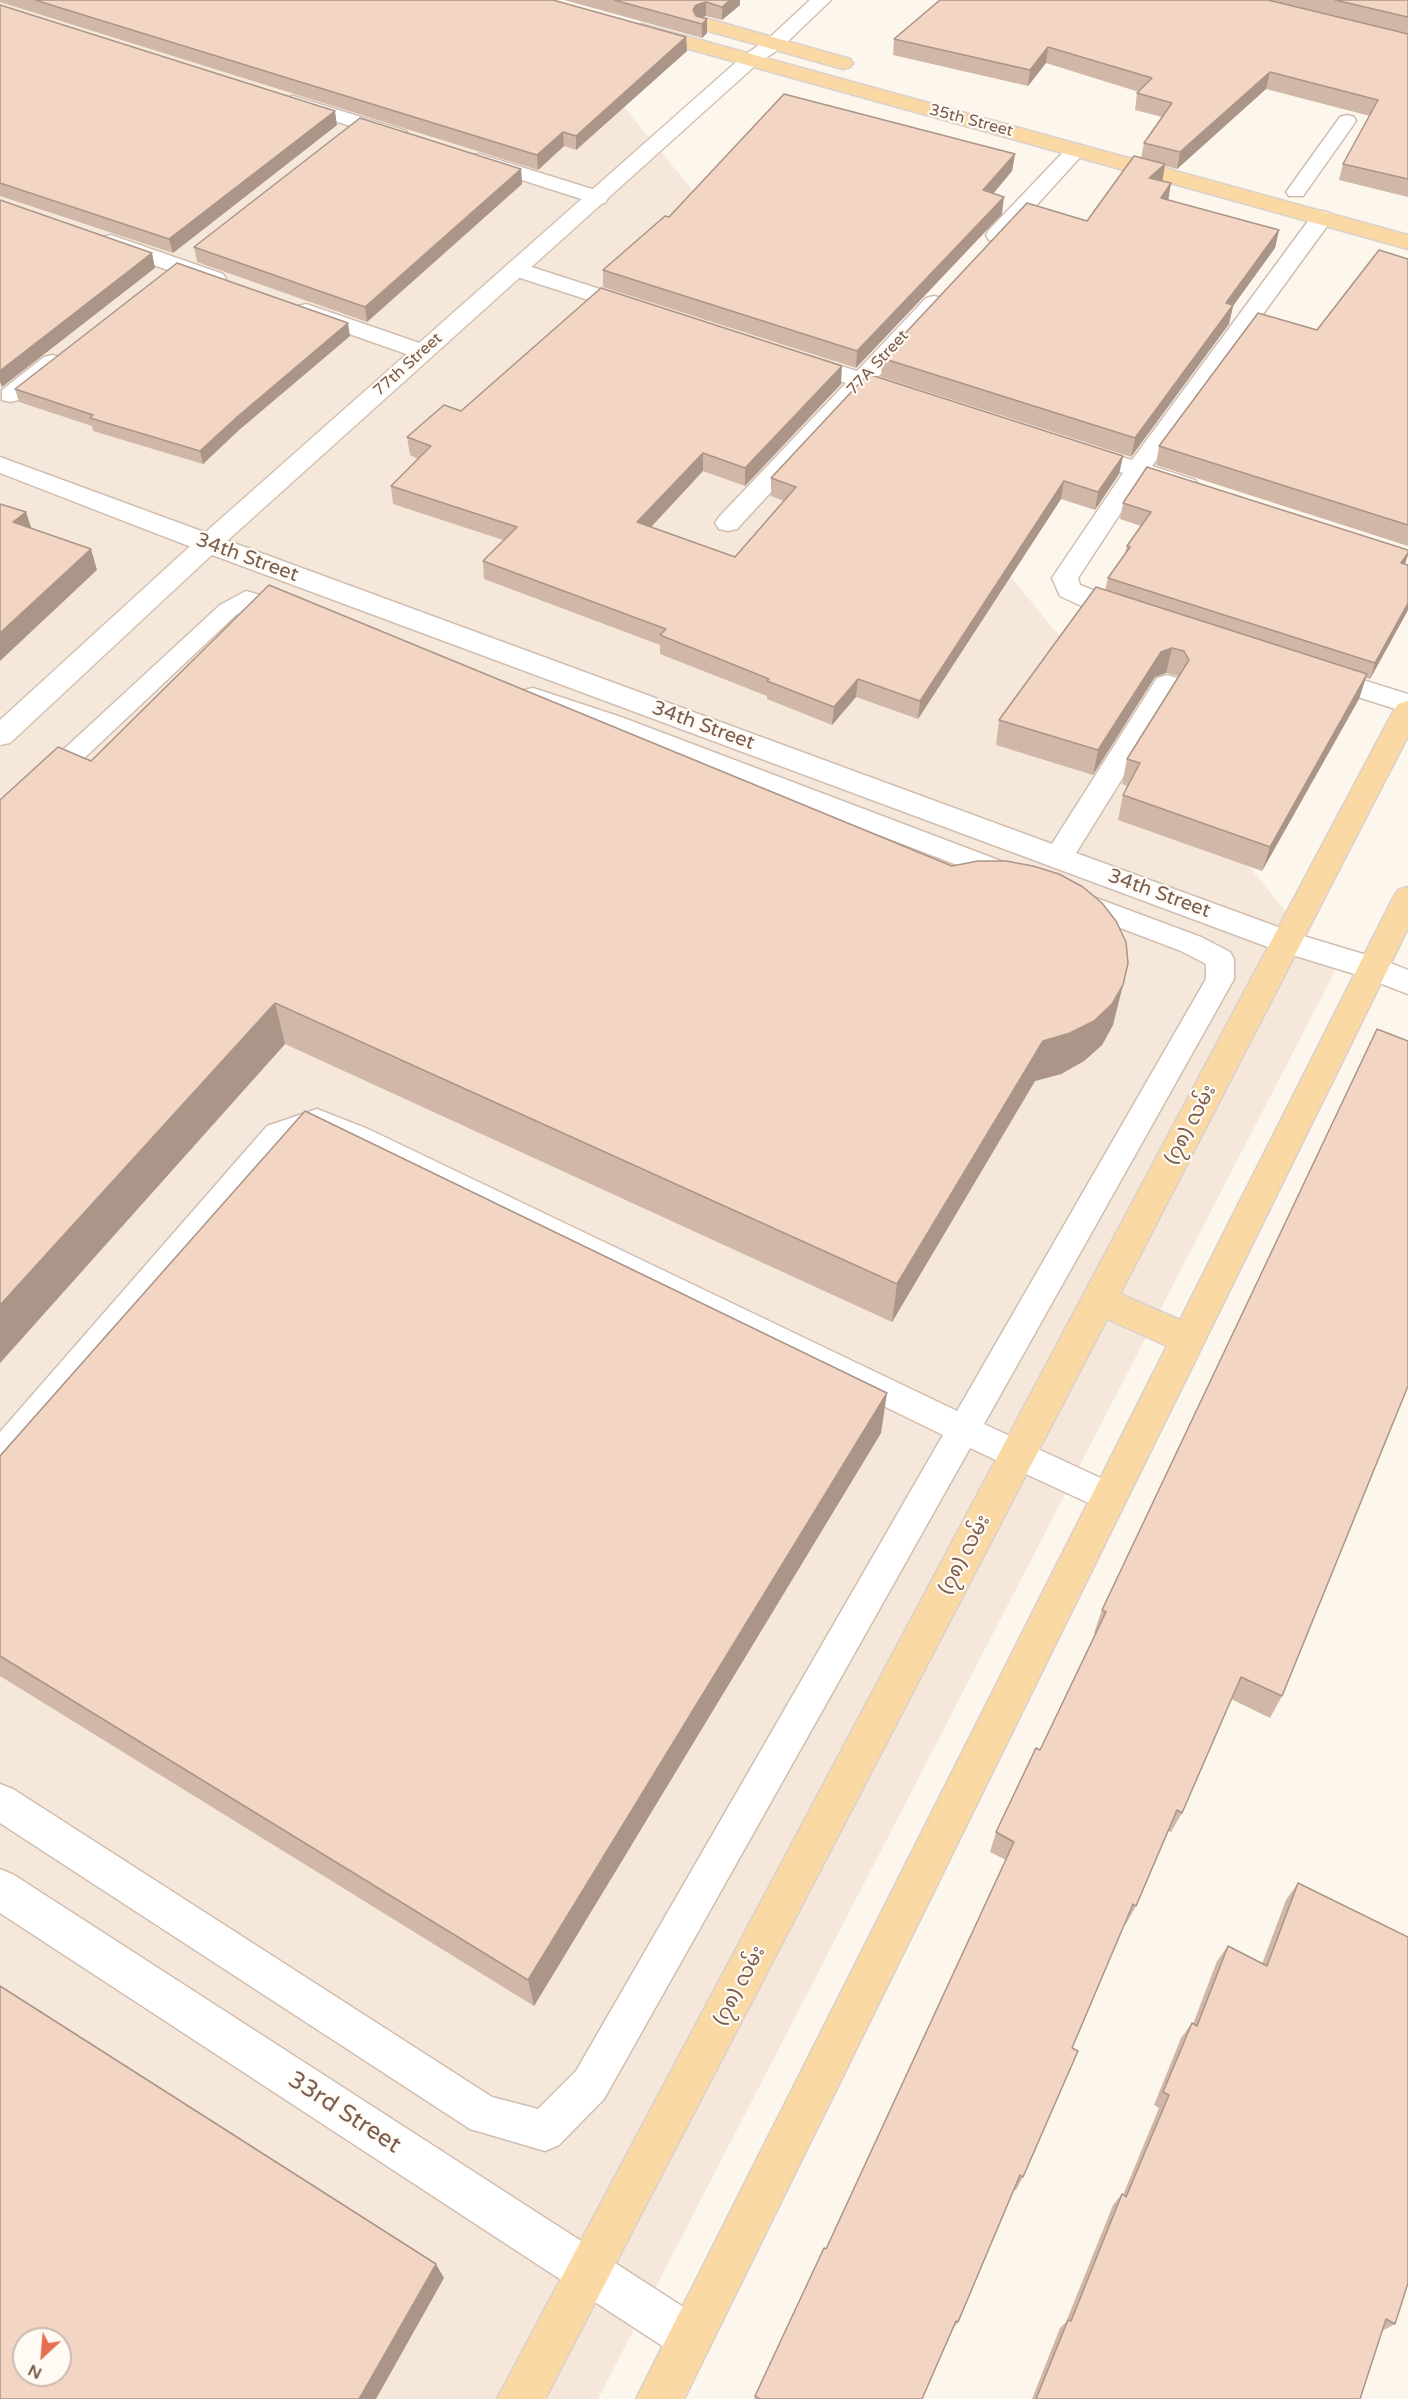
<!DOCTYPE html>
<html>
<head>
<meta charset="utf-8">
<style>
	body { margin:0 }
	#map { position:relative; width:1408px; height:2399px; overflow:hidden; background:#fdf6ec; font-family:"Varela Round",sans-serif }
	canvas { display:block }
	.north { position:absolute; left:12px; top:2327px; width:60px; height:60px; box-sizing:border-box; background:#fffaf3; border:2px solid #cabbb1; border-radius:50%; rotate:206deg; font-size:16px; font-weight:700; line-height:24px; text-align:center; color:#7a5c4d }
	.north::after { content:''; display:block; margin:auto; width:21px; height:27px; background:#e76f51; clip-path:polygon(50% 0,100% 100%,50% 72%,0 100%) }
</style>
</head>
<body>
<div id="map">
<canvas width="1408" height="2399"></canvas>
<div class="north">N</div>
</div>
<script>
const ctx = document.querySelector('canvas').getContext('2d');
ctx.lineJoin = 'round';
function fillPath(path, color) { ctx.fillStyle = color; ctx.fill(path, 'evenodd'); }
const toPath = rows => new Path2D(rows.map(r => 'M' + r).join(''));
function trace(path, color, width, dash) { ctx.strokeStyle = color; ctx.lineWidth = width; ctx.lineCap = dash ? 'butt' : 'round'; ctx.setLineDash(dash || []); ctx.stroke(path); }
function drawText(font, color, halo, rows, align = 'center') {
  ctx.font = font + ' "Varela Round","Noto Sans Myanmar",sans-serif'; ctx.lineWidth = 4.5; ctx.setLineDash([]); ctx.textBaseline = 'middle'; ctx.strokeStyle = halo; ctx.fillStyle = color; for (const [text, x, y, turn = 0] of rows) {
    ctx.save(); ctx.translate(x, y); ctx.rotate((+turn || 0) * Math.PI / 180); ctx.textAlign = isNaN(turn) ? turn : align; if (halo) ctx.strokeText(text, 0, 0); ctx.fillText(text, 0, 0); ctx.restore();
  }
}
fillPath(toPath([
	[0,0,536,0,1335,971,598,2399,0,2399],
	[24,2339,60,2339,60,2375,24,2375]
]), '#f5e8da');
const lane = toPath([
	[1347,115,1354,117,1356,121,1303,196,1289,196,1286,192,1289,188,1340,117,1347,115],
	[246,591,300,607,304,612,300,617,292,620,249,608,236,615,9,829,0,832,0,808,220,605,246,591],
	[533,688,621,717,1022,869,1026,876,1022,883,1013,886,1004,883,603,729,524,702,521,696,524,690,533,688],
	[1072,889,1201,937,1230,952,1234,959,1234,979,984,1424,1120,1487,1125,1497,1120,1507,1108,1512,970,1448,604,2099,559,2145,545,2151,470,2129,0,1823,0,1784,13,1789,492,2097,538,2109,576,2071,943,1435,348,1145,316,1132,287,1142,12,1465,0,1469,0,1432,267,1126,317,1109,368,1129,957,1411,1206,979,1206,964,1181,951,1063,906,1059,899,1063,892,1072,889]
]);
const street = toPath([
	[293,96,406,131,409,135,406,139,399,141,286,106,283,102,286,98,293,96],
	[1076,144,1083,146,1086,150,1083,154,1005,240,997,242,989,240,986,235,989,230,1069,146,1076,144],
	[479,154,605,193,608,198,605,203,597,204,472,164,468,160,472,156,479,154],
	[1322,211,1330,213,1333,218,1152,466,1195,480,1198,485,1195,490,1186,493,1143,479,1078,578,1080,585,1139,608,1143,614,1139,620,1130,622,1121,620,1088,609,1060,596,1052,578,1123,473,1069,456,1066,451,1069,446,1078,444,1132,460,1314,213,1322,211],
	[111,235,223,274,226,279,223,284,215,286,207,284,103,247,100,242,103,237,111,235],
	[516,262,643,303,646,308,643,313,635,315,508,274,505,269,508,264,516,262],
	[934,296,942,298,945,303,877,378,912,389,916,394,912,399,904,401,866,389,737,529,728,531,719,529,715,523,719,517,846,383,791,365,787,360,791,355,799,353,857,371,926,298,934,296],
	[306,304,431,347,435,352,431,357,423,359,415,357,298,316,295,311,298,306,306,304],
	[52,355,60,357,64,362,60,367,18,400,10,402,2,400,2,390,44,357,52,355],
	[0,457,1052,844,1157,678,1167,675,1177,678,1181,684,1076,853,1297,934,1383,960,1408,970,1408,994,1361,976,1276,950,199,550,0,473,0,457],
	[1318,666,1408,694,1408,713,1308,681,1305,675,1308,669,1318,666],
	[0,1869,14,1875,705,2321,712,2337,705,2353,689,2360,673,2353,0,1913,0,1869]
]);
const secondary = toPath([
	[810,0,831,0,782,47,757,64,217,550,10,743,0,745,0,720,199,538,743,56,768,39,810,0]
]);
const primary = toPath([
	[705,18,850,59,853,63,850,67,843,69,698,28,695,24,698,20,705,18],
	[642,24,1408,235,1408,249,635,34,632,30,635,26,642,24],
	[1408,701,1408,736,1120,1294,1180,1320,1393,898,1398,890,1408,887,1408,928,684,2399,636,2399,1167,1346,1107,1319,545,2399,497,2399,1394,710,1398,704,1408,701]
]);
trace(lane, '#d1beb0', 3);
trace(street, '#d1beb0', 3);
trace(secondary, '#d6c0b0', 3);
trace(primary, '#dad1cd', 3);
fillPath(lane, '#fff');
fillPath(street, '#fff');
fillPath(secondary, '#fff');
fillPath(primary, '#fbd9a5');
fillPath(toPath([
	[0,0,553,0,686,37,687,51,576,150,564,146,538,170,0,2],
	[564,0,740,0,740,5,722,20,706,16,701,17,707,19,707,33,702,38],
	[940,0,1408,0,1408,197,1339,180,1343,164,1370,116,1266,89,1177,169,1165,166,1162,181,1168,200,1279,230,1275,248,1233,306,1229,324,1131,457,881,377,882,358,1087,221,1141,158,1144,143,1162,117,1135,110,1137,93,1139,92,1046,63,1028,86,893,55,894,39],
	[0,5,337,125,173,253,0,196],
	[1015,154,1012,171,993,194,1002,214,856,368,603,287,603,270,669,217],
	[521,169,522,184,367,322,197,262,194,247],
	[1408,259,1408,546,1156,465,1159,446,1317,330],
	[350,336,239,430,203,464,93,431,92,426,19,402,15,389],
	[841,384,745,486,703,471,651,527,735,557,784,501,771,496,771,478,1123,456,1119,474,1095,510,1061,499,918,719,856,697,832,725,767,699,767,696,660,654,660,645,484,579,483,561,503,540,393,504,391,486,418,459,410,455,407,437,461,411],
	[1123,503,1408,550,1408,555,1405,564,1408,565,1408,610,1370,679,1366,678,1359,699,1262,871,1118,820,1123,795,1128,786,1122,784,1127,759,1178,677,1178,676,1166,673,1155,677,1093,775,996,745,999,720,1105,590,1108,578,1125,553,1127,546,1141,526,1120,519],
	[91,761,1113,1025,1102,1045,1084,1061,1061,1074,1035,1081,892,1322,285,1044,0,1363,0,800],
	[881,1433,534,2006,0,1676,0,1456],
	[1102,1610,1282,1696,1270,1718,1231,1699,1182,1813,1171,1832,1168,1831,1136,1906,1126,1924,1125,1923,1072,2048,1023,2177,1016,2190,1014,2190,958,2322,951,2332,922,2399,754,2399,755,2396,826,2249,1006,1860,990,1852,996,1832,1040,1750,1096,1634,1094,1633],
	[1298,1883,1395,2324,1382,2331,1360,2399,1032,2399,1060,2328,1066,2322,1113,2205,1122,2194,1123,2195,1159,2108,1154,2105,1181,2038,1192,2023,1193,2024,1217,1961,1228,1946,1262,1964,1286,1900]
]), '#d1b7a8');
fillPath(toPath([
	[730,0,740,0,740,5,722,20,722,7],
	[706,2,706,16,696,19,693,10,696,5],
	[707,19,707,33,702,38,702,24],
	[686,37,687,51,576,150,576,136],
	[1048,47,1046,63,1028,86,1030,70],
	[1270,72,1266,89,1177,169,1180,152],
	[335,111,337,125,173,253,169,239],
	[563,132,564,146,538,170,537,155],
	[1015,154,1012,171,981,208,983,190],
	[1165,164,1162,183,1149,178],
	[521,169,522,184,367,322,365,307],
	[1171,183,1168,202,1161,198],
	[1004,197,1002,214,856,368,857,351],
	[1279,230,1275,248,1233,306,1229,324,1131,457,1135,438,1226,303],
	[152,253,155,268,2,387,0,382,0,371],
	[348,323,350,336,239,430,203,464,200,451,237,417],
	[842,366,841,384,745,486,745,468],
	[703,453,703,471,638,541,637,522],
	[1123,456,1119,474,1095,510,1098,492],
	[1064,481,1061,499,918,719,920,701],
	[26,512,33,533,13,522],
	[91,549,97,570,0,661,0,633],
	[1408,553,1408,555,1404,566,1401,563],
	[1408,603,1408,610,1370,679,1375,663],
	[1172,648,1166,673,1155,677,1093,775,1098,750,1161,652],
	[1367,674,1359,699,1262,871,1270,847],
	[858,679,856,697,832,725,834,707],
	[1123,985,1113,1025,1102,1045,1084,1061,1061,1074,1035,1081,892,1322,897,1284,1043,1041],
	[275,1003,285,1044,0,1363,0,1305],
	[887,1393,881,1433,534,2006,528,1980],
	[436,2264,444,2278,376,2399,359,2399]
]), '#aa9588');
const building = toPath([
	[35,0,553,0,686,37,576,136,563,132,537,155,35,0],
	[614,0,730,0,722,7,706,2,696,5,693,10,696,16,707,19,702,24,614,0],
	[940,0,1268,0,1408,34,1408,179,1343,164,1378,100,1270,72,1180,152,1144,143,1172,103,1137,93,1152,78,1048,47,1030,70,894,39,940,0],
	[1335,0,1408,0,1408,17,1335,0],
	[0,5,335,111,169,239,0,183,0,5],
	[784,94,1015,154,983,190,1004,197,857,351,603,270,665,216,669,217,784,94],
	[360,118,521,169,365,307,194,247,360,118],
	[1134,156,1165,164,1149,178,1171,183,1161,198,1279,230,1226,303,1233,305,1135,438,882,358,1027,203,1087,221,1134,156],
	[0,200,152,253,0,371,0,200],
	[1379,250,1408,259,1408,525,1159,446,1258,313,1317,330,1379,250],
	[177,263,348,323,237,417,200,451,90,418,93,415,15,389,177,263],
	[601,288,842,366,745,468,703,453,637,522,735,557,796,487,771,478,868,374,1123,456,1098,492,1064,481,920,701,858,679,834,707,767,681,769,679,660,635,666,629,483,561,517,527,391,486,431,446,407,437,444,405,461,411,601,288],
	[1147,467,1408,550,1408,553,1401,563,1408,565,1408,603,1375,663,1108,578,1130,547,1127,546,1151,512,1123,503,1147,467],
	[0,504,26,512,13,522,91,549,0,633,0,504],
	[269,585,952,866,978,861,1006,861,1033,866,1059,874,1083,887,1102,903,1116,921,1126,942,1128,963,1123,985,1112,1004,1094,1021,1070,1033,1043,1041,897,1284,275,1003,0,1305,0,800,58,747,91,761,269,585],
	[1096,587,1367,674,1270,847,1123,795,1140,763,1127,759,1189,660,1184,651,1172,648,1161,652,1098,750,999,720,1096,587],
	[1377,1029,1408,1041,1408,1386,1282,1696,1241,1677,1182,1813,1177,1810,1136,1906,1133,1904,1072,2048,1078,2051,1023,2177,1020,2175,958,2322,956,2321,922,2399,760,2399,755,2396,824,2248,826,2249,1014,1842,996,1832,1036,1748,1040,1750,1106,1612,1102,1610,1377,1029],
	[305,1111,887,1393,528,1980,0,1656,0,1456,305,1111],
	[1298,1883,1408,1937,1408,2283,1395,2324,1386,2319,1360,2399,1036,2399,1068,2320,1071,2321,1122,2194,1126,2197,1169,2095,1163,2092,1192,2023,1197,2026,1228,1946,1267,1966,1298,1883],
	[0,1986,436,2264,359,2399,0,2399,0,1986],
	[24,2339,60,2339,60,2375,24,2375,24,2339]
]);
fillPath(building, '#f3d5c3');
trace(building, '#aa9588', 1.5);
drawText('16px', '#7a5c4d', '#fffaf3', [
	["35th Street",971,121,15],
	["77A Street",878,363,-47],
	["77th Street",408,365,-42]
]);
drawText('20px', '#7a5c4d', '#fffaf3', [
	["34th Street",247,558,20],
	["34th Street",703,726,20],
	["34th Street",1159,894,20],
	["(၇၈) လမ်း",1191,1125,-62],
	["(၇၈) လမ်း",965,1555,-62],
	["(၇၈) လမ်း",740,1986,-62]
]);
drawText('24px', '#7a5c4d', '#fffaf3', [
	["33rd Street",344,2113,33]
]);
</script>
</body>
</html>
